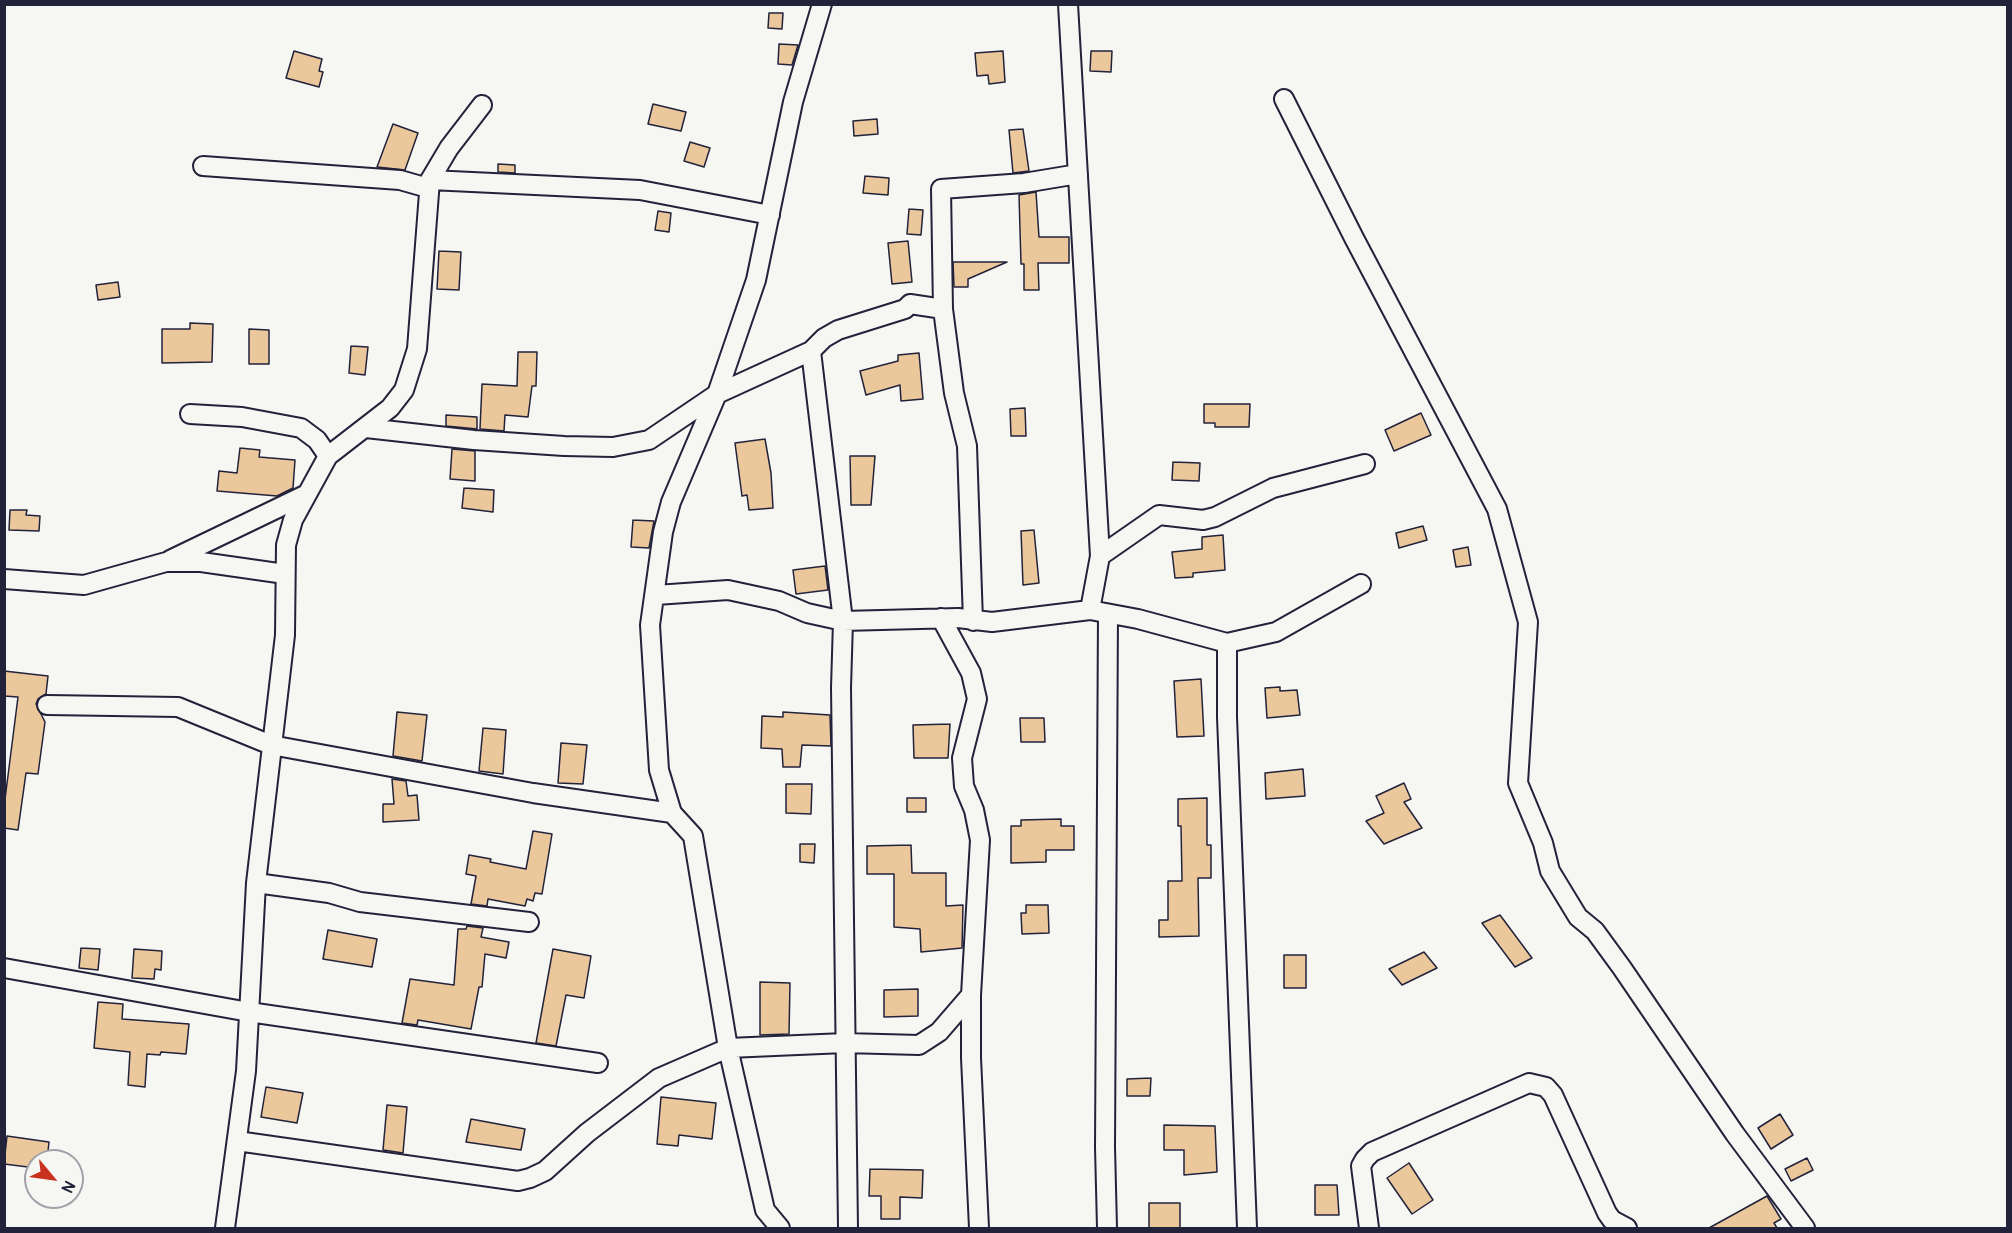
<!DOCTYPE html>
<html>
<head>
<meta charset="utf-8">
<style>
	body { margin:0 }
	#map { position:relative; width:2012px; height:1233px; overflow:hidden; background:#f6f6f2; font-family:Pangolin,sans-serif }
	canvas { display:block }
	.frame { position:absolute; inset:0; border:6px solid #22223b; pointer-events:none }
	.north { position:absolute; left:24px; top:1149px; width:60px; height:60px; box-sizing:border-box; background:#f6f6f2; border:2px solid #a1a1a9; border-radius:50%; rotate:119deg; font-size:16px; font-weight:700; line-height:24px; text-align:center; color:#22223b }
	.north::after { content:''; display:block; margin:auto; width:21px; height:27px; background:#c8321e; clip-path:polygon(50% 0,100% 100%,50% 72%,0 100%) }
</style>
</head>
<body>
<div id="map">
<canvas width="2012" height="1233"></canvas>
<div class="frame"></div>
<div class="north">N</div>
</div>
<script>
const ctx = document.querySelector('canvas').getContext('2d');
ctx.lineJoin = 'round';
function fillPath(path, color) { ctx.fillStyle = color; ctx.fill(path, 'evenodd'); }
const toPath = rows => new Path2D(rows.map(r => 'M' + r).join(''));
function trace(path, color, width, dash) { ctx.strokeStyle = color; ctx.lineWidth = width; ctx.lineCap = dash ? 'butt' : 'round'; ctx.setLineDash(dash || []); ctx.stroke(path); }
const building = toPath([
	[769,13,783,13,782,29,768,28,769,13],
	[779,44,798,45,792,65,778,64,779,44],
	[294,51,322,59,319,71,323,72,319,87,286,78,294,51],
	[1003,51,1005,82,989,84,988,75,977,76,975,53,1003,51],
	[1091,51,1112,51,1111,72,1090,71,1091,51],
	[653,104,686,112,681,131,648,124,653,104],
	[877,119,878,134,854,136,853,121,877,119],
	[393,124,418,133,405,170,377,167,393,124],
	[1023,129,1029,171,1013,173,1009,130,1023,129],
	[690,142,710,148,704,167,684,161,690,142],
	[498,164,515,165,515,173,498,172,498,164],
	[865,176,889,178,888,195,863,193,865,176],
	[1036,192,1039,237,1069,237,1069,263,1038,263,1039,290,1024,290,1024,264,1021,264,1019,195,1036,192],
	[909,209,923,210,921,235,907,234,909,209],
	[658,211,671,213,669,232,655,230,658,211],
	[908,241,912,282,892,284,888,243,908,241],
	[439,251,461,252,459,290,437,289,439,251],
	[953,262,1007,262,968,279,968,287,954,287,953,262],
	[118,282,120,297,98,300,96,285,118,282],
	[190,323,213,324,212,362,162,363,162,329,190,329,190,323],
	[249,329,269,330,269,364,249,364,249,329],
	[351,346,368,347,365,375,349,373,351,346],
	[518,352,537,352,536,386,532,386,528,417,505,415,504,431,480,429,482,384,517,386,518,352],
	[919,353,923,399,901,401,900,385,866,395,860,371,898,361,898,355,919,353],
	[1204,404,1250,404,1249,427,1215,427,1215,423,1204,423,1204,404],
	[1025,408,1026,436,1011,436,1010,409,1025,408],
	[1421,413,1431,435,1394,451,1385,430,1421,413],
	[446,415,477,417,477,429,446,426,446,415],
	[765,439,771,473,773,508,749,510,747,495,742,496,735,443,765,439],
	[240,448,260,450,259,457,295,460,293,488,277,496,217,491,219,471,237,473,240,448],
	[452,449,475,451,475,481,450,479,452,449],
	[850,456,875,456,871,505,851,505,850,456],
	[1173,462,1200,463,1199,481,1172,480,1173,462],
	[464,488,494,490,493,512,462,508,464,488],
	[10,510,27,510,26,515,40,516,39,531,9,530,10,510],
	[633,520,654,521,649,548,631,547,633,520],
	[1423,526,1427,540,1399,548,1396,533,1423,526],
	[1034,530,1039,583,1023,585,1021,531,1034,530],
	[1223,535,1225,570,1193,573,1193,577,1175,578,1172,552,1202,549,1202,537,1223,535],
	[1468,547,1471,565,1456,567,1453,550,1468,547],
	[825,566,828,590,796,594,793,570,825,566],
	[4,671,48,676,46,694,38,699,36,704,45,722,38,774,26,773,18,830,4,828,4,807,18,697,4,696,4,671],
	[1201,679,1204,736,1177,737,1174,681,1201,679],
	[1280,687,1280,691,1297,690,1300,715,1267,718,1265,688,1280,687],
	[397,712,427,715,422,761,393,756,397,712],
	[783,712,830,715,831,746,802,745,800,767,783,767,782,749,761,748,762,716,783,717,783,712],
	[1020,718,1044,718,1045,742,1021,742,1020,718],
	[950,724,948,758,914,758,913,725,950,724],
	[483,728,506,730,503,774,479,771,483,728],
	[561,743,587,745,583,784,558,783,561,743],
	[1303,769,1305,796,1266,799,1265,773,1303,769],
	[392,779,406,781,408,796,417,795,419,820,383,822,383,804,394,804,392,779],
	[1404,783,1411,799,1404,802,1422,828,1384,844,1366,821,1384,813,1376,796,1404,783],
	[786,784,812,784,811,814,786,813,786,784],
	[907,798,926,798,926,812,907,812,907,798],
	[1207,798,1207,845,1211,845,1211,878,1198,878,1199,936,1159,937,1159,920,1168,920,1168,881,1182,881,1181,826,1178,826,1178,799,1207,798],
	[1061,819,1061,826,1074,826,1074,850,1046,850,1046,862,1011,863,1011,826,1021,826,1021,820,1061,819],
	[533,831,552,834,542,894,535,893,533,901,527,899,525,906,488,899,487,906,471,904,476,876,466,874,469,855,491,859,490,862,526,869,533,831],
	[800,844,815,844,814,863,800,862,800,844],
	[911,845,912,873,946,873,946,906,963,905,962,948,921,952,920,929,894,927,894,874,867,874,867,846,911,845],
	[1026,905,1048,905,1049,933,1022,934,1021,913,1026,913,1026,905],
	[1500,915,1532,958,1515,967,1482,923,1500,915],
	[467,926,483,928,481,937,509,942,506,958,485,954,482,987,479,987,471,1029,418,1020,417,1025,402,1023,410,979,454,985,458,929,466,929,467,926],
	[328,930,377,939,372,967,323,959,328,930],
	[81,948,100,949,98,970,79,968,81,948],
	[134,949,162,951,161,970,155,969,154,979,132,978,134,949],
	[553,949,591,956,584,998,566,995,556,1046,536,1043,553,949],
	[1424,952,1437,968,1402,985,1389,969,1424,952],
	[1284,955,1306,955,1306,988,1284,988,1284,955],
	[760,982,790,983,789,1034,760,1035,760,982],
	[918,989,918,1016,884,1017,884,990,918,989],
	[98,1002,123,1004,122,1019,189,1024,186,1054,161,1052,160,1055,147,1054,145,1087,128,1085,130,1052,94,1048,98,1002],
	[1151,1078,1150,1096,1127,1096,1127,1079,1151,1078],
	[266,1087,303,1093,297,1123,261,1117,266,1087],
	[661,1097,716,1103,712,1139,679,1135,678,1146,657,1144,661,1097],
	[387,1105,407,1107,403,1153,383,1150,387,1105],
	[1780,1114,1793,1135,1771,1149,1758,1128,1780,1114],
	[471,1119,525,1129,521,1150,466,1142,471,1119],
	[1164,1125,1215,1126,1217,1172,1184,1175,1184,1150,1164,1150,1164,1125],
	[7,1136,49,1142,47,1161,36,1161,36,1168,4,1164,7,1136],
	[1807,1158,1813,1170,1791,1181,1785,1169,1807,1158],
	[1409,1163,1433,1200,1412,1214,1387,1178,1409,1163],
	[870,1169,923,1170,922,1198,900,1197,900,1219,881,1219,881,1196,869,1196,870,1169],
	[1315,1185,1337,1185,1339,1215,1315,1215,1315,1185],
	[1767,1196,1781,1219,1774,1223,1777,1228,1709,1228,1767,1196],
	[1149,1203,1180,1203,1180,1228,1149,1228,1149,1203]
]);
fillPath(building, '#ebc79c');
trace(building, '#22223b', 1.5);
const minor = toPath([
	[1068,4,1100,556],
	[1284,99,1354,238,1497,509,1528,622,1518,783,1543,843,1550,871,1578,917,1595,931,1622,968,1735,1134,1805,1228],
	[203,166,400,180,428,188],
	[430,180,640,190,770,215],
	[943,309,954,393,967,446,973,621],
	[811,351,843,621,841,688,848,1228],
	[190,414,242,417,301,428,317,440,328,456],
	[366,428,474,440,564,446,613,447,649,440,717,394,811,351,824,338,838,330,905,309,910,304,943,309,941,189,1024,183,1078,174],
	[170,560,305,495],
	[4,579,84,585,166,562,201,562,285,574],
	[656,595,728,590,779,601,807,613,843,621,958,618,992,622,1090,610,1138,619,1227,643,1276,632,1361,584],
	[1090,610,1100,556,1159,515,1203,520,1215,517,1273,488,1365,464],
	[941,618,971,673,977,699,962,758,964,786,974,810,980,840,971,995,971,1058,979,1228],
	[1227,643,1227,717,1247,1228],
	[47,705,178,707,271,745,533,793,672,813],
	[256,883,329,893,360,902,529,922],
	[4,968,249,1012,598,1063],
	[237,1141,518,1181,530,1178,545,1171,587,1133,659,1078,728,1048,845,1043,919,1045,939,1032,971,995],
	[225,1228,246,1071,256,883,285,635,286,545,293,520,328,456,390,408,404,390,417,349,430,180,449,148,482,105],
	[780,1228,765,1210,728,1048,693,836,672,813,659,770,650,625,663,532,671,502,717,394,756,280,793,102,822,4],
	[1107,1228,1105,1147,1108,614],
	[1369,1228,1361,1166,1365,1159,1372,1152,1529,1083,1546,1087,1553,1095,1607,1213,1612,1220,1627,1228]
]);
trace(minor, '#22223b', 22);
trace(minor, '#f6f6f2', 18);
</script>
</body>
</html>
